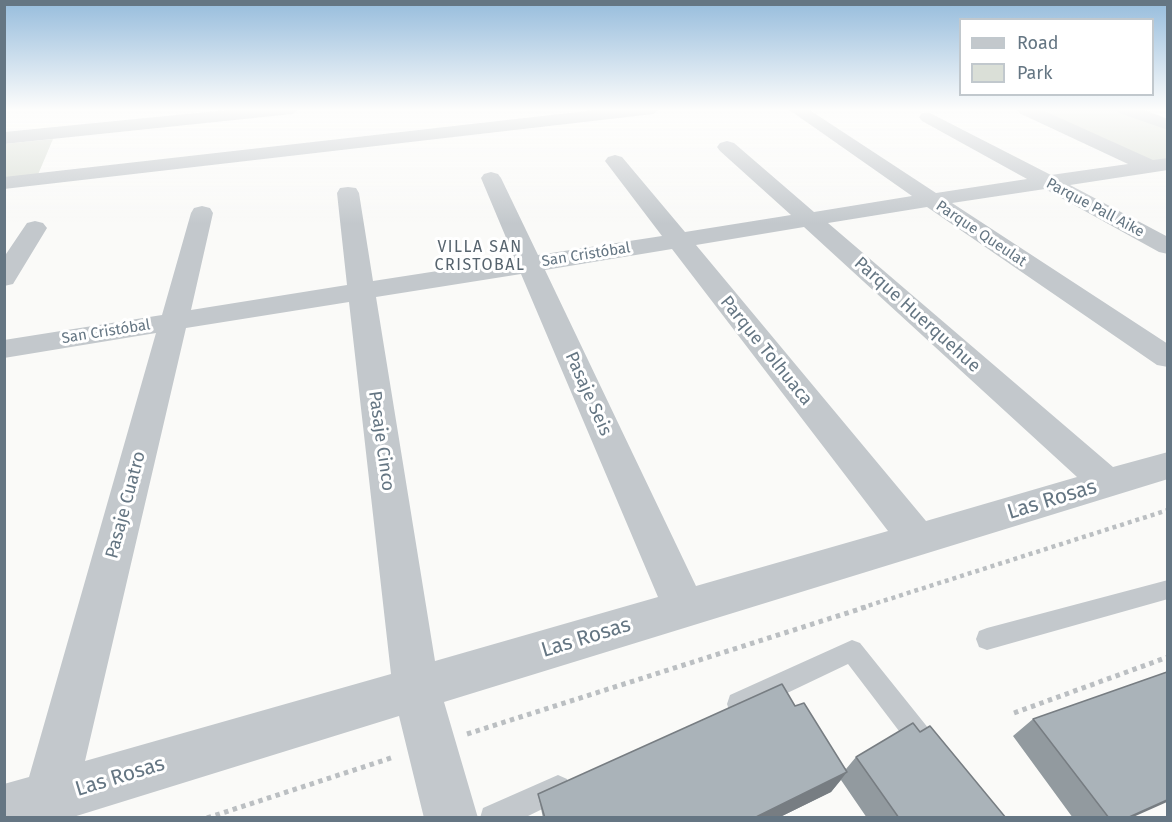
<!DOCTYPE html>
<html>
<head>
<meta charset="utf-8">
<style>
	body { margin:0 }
	#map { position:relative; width:1172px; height:822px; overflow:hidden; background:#fafaf8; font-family:"Fira Sans",sans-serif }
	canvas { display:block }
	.frame { position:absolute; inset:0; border:6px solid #657683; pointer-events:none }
	.legend { position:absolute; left:959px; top:18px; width:195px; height:78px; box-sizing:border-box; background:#fff; border:2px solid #c1c8cd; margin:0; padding:8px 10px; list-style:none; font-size:18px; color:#657683 }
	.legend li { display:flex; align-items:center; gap:12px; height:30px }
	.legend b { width:30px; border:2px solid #c1c8cd }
</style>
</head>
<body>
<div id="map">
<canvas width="1172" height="822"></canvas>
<div class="frame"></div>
<ul class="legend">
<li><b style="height:8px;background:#c3c8cc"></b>Road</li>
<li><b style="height:16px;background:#dadfd7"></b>Park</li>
</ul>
</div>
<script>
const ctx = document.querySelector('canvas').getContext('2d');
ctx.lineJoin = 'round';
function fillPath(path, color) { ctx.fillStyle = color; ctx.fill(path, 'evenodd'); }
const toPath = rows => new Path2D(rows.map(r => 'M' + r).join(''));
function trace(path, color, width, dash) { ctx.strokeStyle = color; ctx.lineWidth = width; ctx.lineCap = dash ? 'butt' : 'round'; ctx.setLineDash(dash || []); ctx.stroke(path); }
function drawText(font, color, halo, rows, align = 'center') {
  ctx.font = font + ' "Fira Sans",sans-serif'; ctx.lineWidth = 6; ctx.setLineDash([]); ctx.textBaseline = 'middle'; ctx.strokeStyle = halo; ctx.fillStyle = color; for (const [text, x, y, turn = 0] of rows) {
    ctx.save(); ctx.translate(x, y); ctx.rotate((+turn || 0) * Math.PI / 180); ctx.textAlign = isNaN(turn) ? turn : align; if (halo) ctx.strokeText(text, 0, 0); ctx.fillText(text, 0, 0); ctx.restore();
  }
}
fillPath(toPath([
	[1033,109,1123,109,1167,125,1167,160,1153,162],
	[53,139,37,177,5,181,4,144]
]), '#dadfd7');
trace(toPath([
	[861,608,1168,510]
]), '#bbbfc2', 4.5, [4, 4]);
trace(toPath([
	[1014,713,1168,657],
	[467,734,866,607],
	[207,818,394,757]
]), '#bbbfc2', 5, [4.5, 4.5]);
fillPath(toPath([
	[1168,580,1168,599,987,650,979,647,976,639,979,631,987,628,1168,580],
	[852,640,860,643,933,734,937,743,933,752,924,756,915,752,848,664,739,716,730,713,727,704,730,695,852,640],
	[558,775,567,779,571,788,567,797,524,818,480,818,483,808,558,775]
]), '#c3c8cc');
fillPath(toPath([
	[237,109,300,109,292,114,4,144,4,132,237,109],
	[604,109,661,109,653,114,4,189,4,177,604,109],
	[788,109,808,109,936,193,1027,179,922,121,919,117,922,113,928,112,1051,175,1128,164,1019,113,1017,109,1040,109,1153,160,1168,158,1168,170,1070,185,1168,237,1168,254,1159,252,1045,189,952,203,1168,344,1168,367,1157,365,927,207,828,223,1113,467,1168,452,1168,479,444,702,478,818,424,818,399,716,70,818,4,818,4,784,29,777,156,333,4,358,4,340,162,315,191,213,194,208,202,206,210,208,213,213,191,310,347,285,337,193,340,188,348,187,356,188,359,193,373,281,515,259,481,178,484,174,491,172,498,174,501,178,538,255,662,236,605,161,608,157,615,155,622,157,685,232,791,215,720,151,717,147,720,143,727,141,734,143,814,212,912,196,788,109],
	[804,227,1077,477,926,521,696,245,804,227],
	[672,249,888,531,696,586,545,270,672,249],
	[521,274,658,597,435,661,376,297,521,274],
	[349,302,391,674,85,761,186,328,349,302],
	[1117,109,1142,109,1168,119,1168,130,1119,113,1117,109],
	[35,221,43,223,47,228,13,284,4,286,4,257,27,223,35,221]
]), '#c3c8cc');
fillPath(toPath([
	[795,706,846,769,856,757,920,732,1006,818,867,818,841,780,831,792,778,818,543,818,538,794],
	[1033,719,1131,818,1073,818,1013,736]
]), '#929a9f');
fillPath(toPath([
	[847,772,831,792,778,818,754,818],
	[1167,800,1167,802,1131,818,1127,818]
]), '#777d82');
const building = toPath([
	[1167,672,1167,800,1127,818,1109,818,1033,719,1167,672],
	[782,684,795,706,804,703,847,772,754,818,545,818,538,794,782,684],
	[913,723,920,732,930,726,1006,818,899,818,856,757,913,723]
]);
fillPath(building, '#aab3b9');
trace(building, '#777d82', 1.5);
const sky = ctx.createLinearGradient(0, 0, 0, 224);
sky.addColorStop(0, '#96bcdc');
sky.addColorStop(0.49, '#fdfdfc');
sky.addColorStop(1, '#fdfdfc00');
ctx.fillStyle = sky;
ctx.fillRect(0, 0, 1172, 224);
drawText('15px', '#657683', '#fff', [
	["Parque Pall Aike",1095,208,28],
	["Parque Queulat",981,234,34],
	["San Cristóbal",586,255,-9],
	["San Cristóbal",106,332,-9]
]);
ctx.letterSpacing = '1.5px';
drawText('16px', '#57646e', '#fff', [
	["VILLA SAN",480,248],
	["CRISTOBAL",480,266]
]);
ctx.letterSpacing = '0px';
drawText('18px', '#657683', '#fff', [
	["Parque Huerquehue",917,315,42],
	["Parque Tolhuaca",766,351,51],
	["Pasaje Seis",588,394,66],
	["Pasaje Cinco",381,441,82],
	["Pasaje Cuatro",126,505,-75]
]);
drawText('21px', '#657683', '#fff', [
	["Las Rosas",1052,500,-17],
	["Las Rosas",586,638,-17],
	["Las Rosas",120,777,-17]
]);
</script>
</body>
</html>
